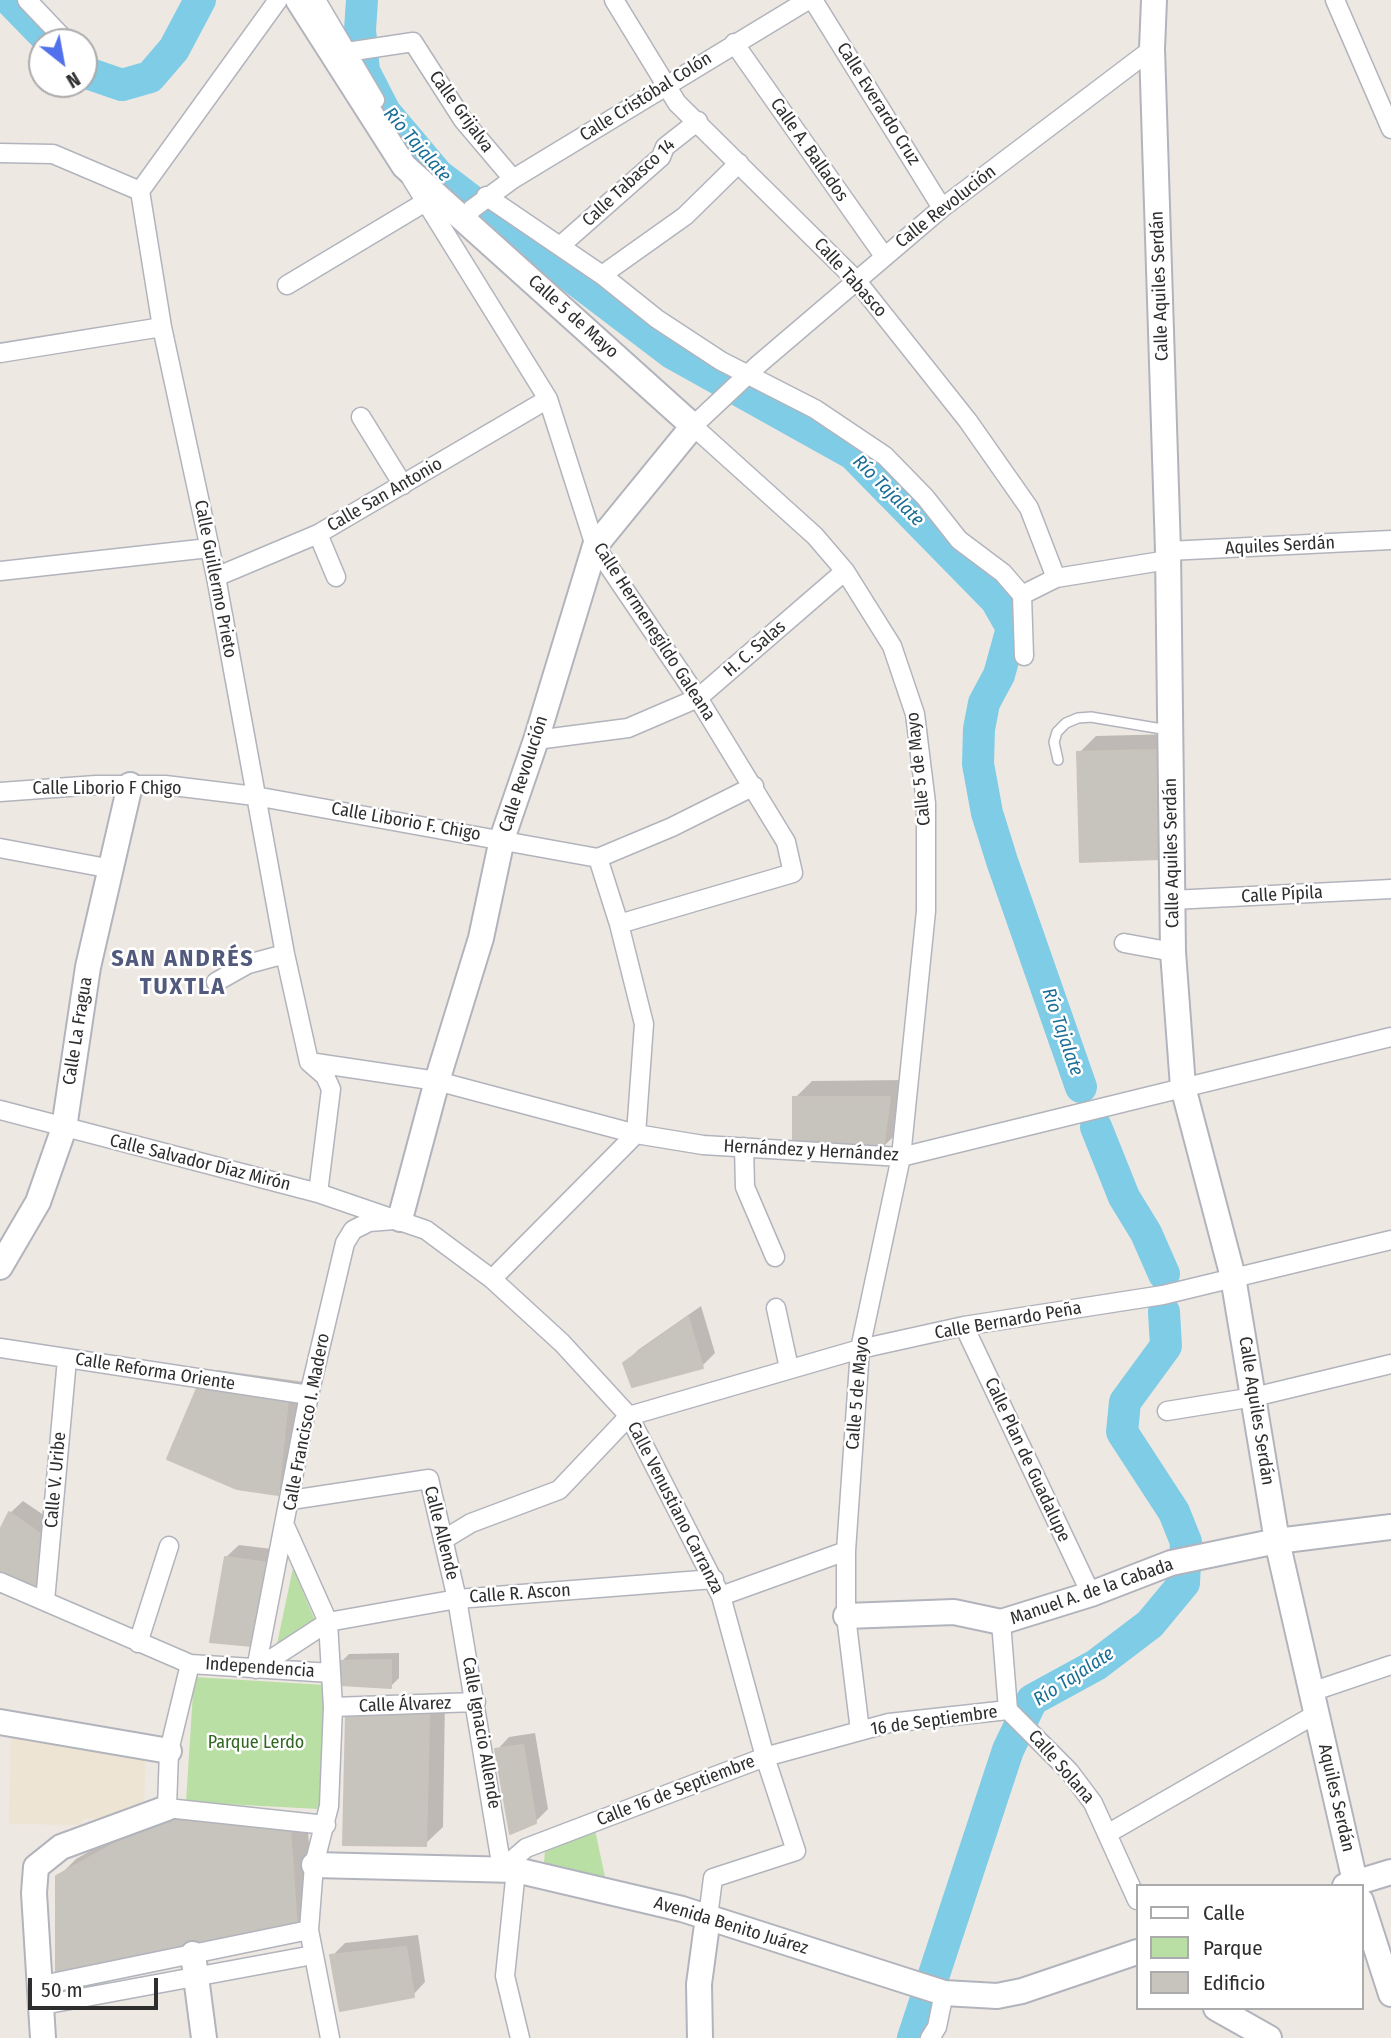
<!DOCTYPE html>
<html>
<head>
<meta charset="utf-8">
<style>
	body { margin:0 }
	#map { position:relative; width:1391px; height:2038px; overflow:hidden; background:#eee8e2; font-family:"Fira Sans Condensed",sans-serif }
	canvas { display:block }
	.legend { position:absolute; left:1136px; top:1884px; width:228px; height:126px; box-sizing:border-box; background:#fff; border:2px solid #ababab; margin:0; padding:9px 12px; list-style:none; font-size:21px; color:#2e2e2e }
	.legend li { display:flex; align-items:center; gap:14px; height:35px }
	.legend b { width:35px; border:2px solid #ababab }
	.north { position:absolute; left:28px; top:28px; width:70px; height:70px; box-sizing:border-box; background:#fff; border:2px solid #ababab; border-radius:50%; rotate:149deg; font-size:19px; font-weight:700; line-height:28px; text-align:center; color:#2e2e2e }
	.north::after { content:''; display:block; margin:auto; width:24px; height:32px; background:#5170ec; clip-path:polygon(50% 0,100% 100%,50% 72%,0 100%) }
	.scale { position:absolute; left:28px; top:1978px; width:130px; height:32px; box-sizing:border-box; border:4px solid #2e2e2e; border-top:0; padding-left:9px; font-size:21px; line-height:24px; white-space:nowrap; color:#2e2e2e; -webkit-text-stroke:5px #fff; paint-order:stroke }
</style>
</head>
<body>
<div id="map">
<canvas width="1391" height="2038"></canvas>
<ul class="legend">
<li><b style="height:9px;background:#fff"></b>Calle</li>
<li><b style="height:19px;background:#b9dfa4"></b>Parque</li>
<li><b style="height:19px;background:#c7c3bd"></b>Edificio</li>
</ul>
<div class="north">N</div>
<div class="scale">50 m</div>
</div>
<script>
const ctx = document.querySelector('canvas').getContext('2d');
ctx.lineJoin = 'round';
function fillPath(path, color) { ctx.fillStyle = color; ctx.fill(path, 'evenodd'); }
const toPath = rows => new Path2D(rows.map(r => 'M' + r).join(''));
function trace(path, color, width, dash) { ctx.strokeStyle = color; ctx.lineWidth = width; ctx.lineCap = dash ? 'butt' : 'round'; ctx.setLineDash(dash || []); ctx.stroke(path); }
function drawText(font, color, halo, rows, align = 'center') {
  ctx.font = font + ' "Fira Sans Condensed",sans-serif'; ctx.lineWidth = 5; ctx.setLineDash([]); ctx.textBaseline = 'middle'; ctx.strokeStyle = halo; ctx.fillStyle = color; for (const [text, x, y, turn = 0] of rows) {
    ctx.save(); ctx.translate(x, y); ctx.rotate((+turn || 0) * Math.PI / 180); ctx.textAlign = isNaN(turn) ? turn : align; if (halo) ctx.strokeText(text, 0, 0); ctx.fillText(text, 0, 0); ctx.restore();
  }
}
fillPath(toPath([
	[11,1728,146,1750,144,1801,107,1818,83,1819,81,1825,9,1824]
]), '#ede4d3');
fillPath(toPath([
	[293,1568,316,1623,277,1644],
	[194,1677,325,1685,319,1809,186,1802],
	[595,1830,605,1877,544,1863,545,1851]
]), '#b9dfa4');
fillPath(toPath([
	[1173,734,1175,840,1158,858,1079,753,1096,736],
	[906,1080,900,1130,883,1147,795,1098,812,1081],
	[701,1306,715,1353,702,1366,625,1363,638,1350],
	[217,1370,304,1382,294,1476,277,1493,199,1387],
	[23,1501,54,1522,47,1574,35,1587,16,1578,0,1594,0,1534,10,1513],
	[239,1545,280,1550,264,1632,226,1557],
	[399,1653,399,1678,391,1686,341,1662,349,1654],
	[365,1698,445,1699,443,1827,425,1844],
	[535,1733,548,1809,535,1822,497,1750,509,1737],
	[175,1803,307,1813,313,1910,296,1928,58,1877,76,1859],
	[418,1935,425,1982,413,1995,332,1956,345,1943]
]), '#0003');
trace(toPath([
	[10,0,51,42],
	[362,0,360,30,364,71,385,112,438,175,672,353,853,454,996,600,1012,628,999,675,984,703,979,729,978,764,987,813,1002,861,1081,1087],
	[84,72,122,85,150,77,174,49,200,0],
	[1096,1127,1124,1197,1146,1233,1164,1274],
	[913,2038,1008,1750,1032,1700,1096,1665,1150,1624,1184,1583,1186,1542,1174,1512,1122,1432,1125,1402,1166,1346,1164,1312]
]), '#7fcce6', 32);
const building = toPath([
	[1156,750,1159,859,1080,862,1077,752,1156,750],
	[793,1097,890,1097,883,1149,793,1142,793,1097],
	[688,1317,703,1368,632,1387,623,1363,688,1317],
	[198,1386,288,1399,278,1495,237,1489,167,1459,198,1386],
	[9,1512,42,1535,35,1589,0,1572,0,1530,9,1512],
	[225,1557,268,1563,252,1646,210,1642,225,1557],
	[391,1660,391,1688,340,1685,339,1661,391,1660],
	[346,1714,429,1715,426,1846,343,1845,346,1714],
	[523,1745,536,1823,510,1834,495,1749,523,1745],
	[157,1820,290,1829,297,1929,56,1979,56,1876,157,1820],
	[406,1947,414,1997,340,2011,330,1955,406,1947]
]);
fillPath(building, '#c7c3bd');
trace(building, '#c9c4bb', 2);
const lane = toPath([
	[1058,760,1054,742,1057,732,1066,723,1078,718,1091,717,1168,730]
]);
const street = toPath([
	[27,0,67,42],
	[278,0,140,191,162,327,216,577,285,954,309,1062,325,1076,331,1089,318,1193],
	[316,0,375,100],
	[614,0,677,103,856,280,968,421,1029,508,1056,578],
	[813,0,942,208],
	[1335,0,1391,129],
	[734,43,884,256],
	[347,52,413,42,463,120,513,179],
	[0,153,53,154,140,191],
	[411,178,548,399,595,546,698,698,786,842,793,873,619,924],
	[486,196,602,275,657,319,721,361,815,409,885,456,925,497,959,540,1003,573,1022,595,1024,656],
	[466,220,472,209,513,179,808,0],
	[560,246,661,157,665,147,698,121],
	[602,275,685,216,739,163],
	[287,285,432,198],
	[0,353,162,327],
	[361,417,403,485],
	[318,534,336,577],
	[1168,551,1391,540],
	[0,571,209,548],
	[216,577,318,534,548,399],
	[1022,595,1056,578,1168,560],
	[536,740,628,728,698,698,845,571],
	[0,792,96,785,165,785,255,796,598,858],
	[0,848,112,869],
	[598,858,672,827,754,786],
	[1172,900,1391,889],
	[1124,943,1173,952],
	[216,982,248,964,285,954],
	[309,1062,437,1081,636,1134,703,1145,901,1157,1391,1037],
	[0,1110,318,1193,426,1230,492,1279,562,1343,629,1416,721,1596,765,1757,796,1851,713,1878,708,1917],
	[744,1147,745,1187,775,1257],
	[492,1279,636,1134,644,1024,619,924,598,858],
	[776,1308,789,1368],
	[964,1326,1091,1594],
	[0,1348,309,1395],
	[1167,1411,1254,1397,1391,1364],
	[291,1500,429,1479,457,1599,502,1869],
	[286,1528,328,1622,333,1707,329,1806,314,1865,309,1930,330,2038],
	[443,1540,471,1523,559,1490,629,1416,860,1349,964,1326,1163,1295,1391,1240],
	[0,1582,190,1664,331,1673],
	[721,1596,846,1551],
	[45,1601,67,1359],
	[1001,1622,1008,1710,1069,1771,1093,1803,1137,1900],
	[138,1643,169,1546],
	[190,1664,169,1751,167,1808,326,1825],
	[256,1669,309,1395,345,1243,353,1230,369,1222,394,1220],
	[256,1669,328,1622,457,1599,714,1579],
	[1311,1692,1391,1665],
	[333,1707,476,1702],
	[860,1731,846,1616,846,1551,860,1349,901,1157,926,911,926,803,915,714,892,646,845,571,815,536,693,426,759,364,942,208,1152,49],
	[1107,1834,1316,1714],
	[502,1869,526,1848,765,1757,889,1723,1008,1710],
	[516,1870,505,1976,520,2038],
	[42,1985,309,1930],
	[43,2005,313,1955],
	[930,2038,937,2027,944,1993]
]);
const secondary = toPath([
	[298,0,404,166,693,426,595,546,536,740,502,839,481,938,437,1081,400,1219],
	[1154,0,1152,49,1168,551,1173,952,1183,1087,1233,1277,1277,1541,1356,1886],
	[0,1267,38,1202,64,1128,88,967,130,785],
	[846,1616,954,1612,1001,1622,1091,1594,1171,1563,1277,1541,1391,1527],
	[0,1722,169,1751],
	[314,1865,516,1870,682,1909,944,1993,997,1996,1022,1991,1137,1952],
	[1345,1886,1391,1872],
	[1361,1901,1391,1994],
	[193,1954,204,2038],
	[1216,2008,1269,2038],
	[43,2038,34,1893,36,1867,61,1847,167,1808],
	[700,2038,699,1984,708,1917]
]);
trace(lane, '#b2b4bd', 12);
trace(street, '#b2b4bd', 21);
trace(secondary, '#b2b4bd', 28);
trace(lane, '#fff', 9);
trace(street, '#fff', 18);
trace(secondary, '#fff', 24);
drawText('18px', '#2e2e2e', '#fff', [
	["Calle Cristóbal Colón",646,97,-32],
	["Calle Everardo Cruz",878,104,58],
	["Calle Grijalva",461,112,54],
	["Calle A. Ballados",809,150,55],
	["Calle Tabasco 14",629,183,-43],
	["Calle Revolución",946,207,-38],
	["Calle Tabasco",850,278,48],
	["Calle Aquiles Serdán",1160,286,-92],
	["Calle 5 de Mayo",573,317,42],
	["Calle San Antonio",385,495,-30],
	["Aquiles Serdán",1280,546,-3],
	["Calle Guillermo Prieto",215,579,79],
	["Calle Hermenegildo Galeana",654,632,57],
	["H. C. Salas",755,649,-41],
	["Calle 5 de Mayo",919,769,-96],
	["Calle Revolución",524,774,-72],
	["Calle Liborio F Chigo",107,789],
	["Calle Liborio F. Chigo",406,822,10],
	["Calle Aquiles Serdán",1172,853,-91],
	["Calle Pípila",1282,895,-3],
	["Calle La Fragua",78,1031,-81],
	["Hernández y Hernández",811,1151,3],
	["Calle Salvador Díaz Mirón",200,1163,14],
	["Calle Bernardo Peña",1008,1321,-10],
	["Calle Reforma Oriente",155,1372,9],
	["Calle 5 de Mayo",858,1393,-85],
	["Calle Aquiles Serdán",1256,1411,81],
	["Calle Francisco I. Madero",307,1422,-79],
	["Calle Plan de Guadalupe",1027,1460,65],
	["Calle V. Uribe",56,1480,-85],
	["Calle Venustiano Carranza",675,1508,63],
	["Calle Allende",441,1533,76],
	["Manuel A. de la Cabada",1092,1592,-19],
	["Calle R. Ascon",520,1594,-4],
	["Independencia",260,1668,4],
	["Calle Álvarez",405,1705,-2],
	["16 de Septiembre",934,1721,-8],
	["Calle Ignacio Allende",481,1733,80],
	["Calle Solana",1061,1767,49],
	["Calle 16 de Septiembre",676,1791,-21],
	["Aquiles Serdán",1336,1798,77],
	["Avenida Benito Juárez",731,1926,17]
]);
drawText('18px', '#316722', '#fff', [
	["Parque Lerdo",256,1743]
]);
drawText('italic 19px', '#196d96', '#fff', [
	["Río Tajalate",417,145,49],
	["Río Tajalate",888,491,45],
	["Río Tajalate",1062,1032,71],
	["Río Tajalate",1074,1677,-33]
]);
ctx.letterSpacing = '2px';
drawText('bold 24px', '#51597c', '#fff', [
	["SAN ANDRÉS",183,959],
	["TUXTLA",183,987]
]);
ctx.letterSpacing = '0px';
</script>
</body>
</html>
